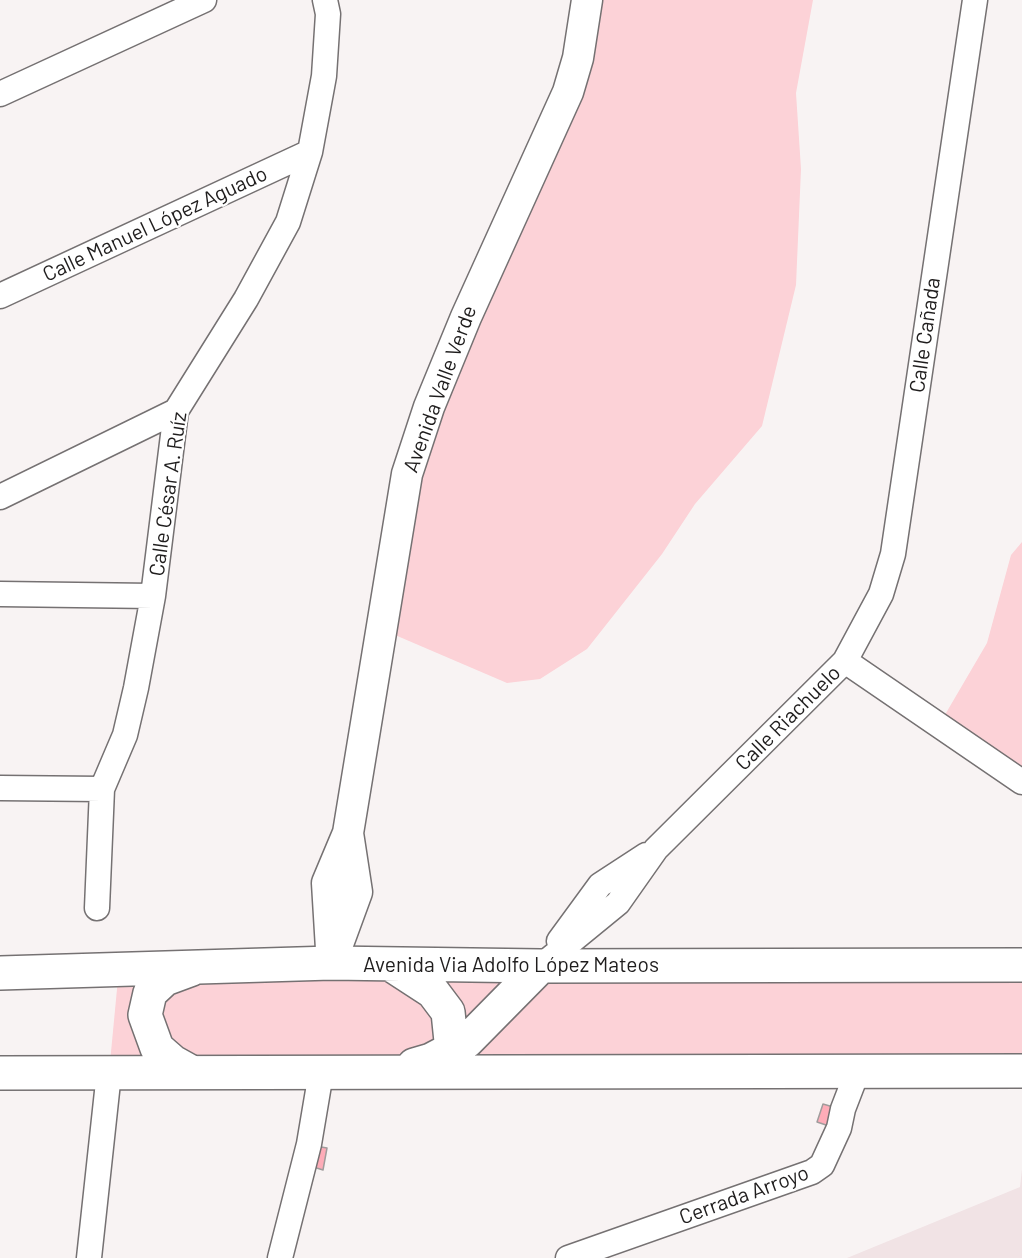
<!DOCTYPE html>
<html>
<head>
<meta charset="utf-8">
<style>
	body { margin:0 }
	canvas { display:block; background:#f8f3f3 }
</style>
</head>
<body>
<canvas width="1022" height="1258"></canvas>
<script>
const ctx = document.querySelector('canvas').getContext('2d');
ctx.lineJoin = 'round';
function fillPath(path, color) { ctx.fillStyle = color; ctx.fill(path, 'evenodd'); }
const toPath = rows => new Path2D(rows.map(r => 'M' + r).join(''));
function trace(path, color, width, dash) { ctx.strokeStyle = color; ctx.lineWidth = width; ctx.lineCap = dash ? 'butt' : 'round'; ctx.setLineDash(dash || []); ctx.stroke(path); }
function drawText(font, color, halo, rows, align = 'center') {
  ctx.font = font + ' Barlow,sans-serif'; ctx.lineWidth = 4.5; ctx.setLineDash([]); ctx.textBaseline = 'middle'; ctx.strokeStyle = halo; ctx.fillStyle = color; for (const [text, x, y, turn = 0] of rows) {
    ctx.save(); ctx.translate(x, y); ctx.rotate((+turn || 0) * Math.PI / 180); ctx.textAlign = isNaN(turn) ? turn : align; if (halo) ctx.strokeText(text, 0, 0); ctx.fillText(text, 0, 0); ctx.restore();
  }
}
fillPath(toPath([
	[1022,1169,1022,1258,847,1258,1020,1187]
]), '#f1e3e5');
fillPath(toPath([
	[587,0,813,0,796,93,801,169,796,285,762,426,695,504,662,554,587,649,540,679,507,683,381,629,407,474,568,92],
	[1022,542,1022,782,939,725,987,643,1011,555],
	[1022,965,1022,1071,109,1073,119,968]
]), '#fcd2d7');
const building = toPath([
	[823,1104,840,1109,835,1128,817,1122,823,1104],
	[310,1145,327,1148,323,1170,304,1164,310,1145]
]);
fillPath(building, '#feacb8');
trace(building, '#a09c9c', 1.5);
const minor = toPath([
	[0,94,204,0],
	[0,296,310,152],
	[0,497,176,411],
	[0,594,153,596],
	[845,661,1022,782],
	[0,788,102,789],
	[97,908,102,789,125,735,136,688,153,596,176,411,246,299,288,222,310,152,324,76,328,14,325,0],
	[559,941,600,885,646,855],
	[541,966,618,903,656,849,845,661,881,594,893,554,975,0],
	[89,1258,109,1073],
	[280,1258,309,1144,321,1073],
	[568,1258,812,1172,822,1165,839,1128,843,1109,858,1070]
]);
const tertiary = toPath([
	[331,949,327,883,348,833],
	[331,963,357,892,348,833,407,474,429,407,466,317,568,92,578,58,587,0]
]);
const secondary = toPath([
	[390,964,433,992,448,1012,452,1051],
	[0,973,331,963,541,966,1022,965],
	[414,1065,431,1060,467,1041,541,966],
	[191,1072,173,1062,157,1048,145,1015,150,993,165,979,192,969],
	[0,1073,1022,1071]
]);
trace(minor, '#757172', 27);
trace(tertiary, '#757172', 33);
trace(secondary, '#757172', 36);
trace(minor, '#fff', 24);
trace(tertiary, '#fff', 30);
trace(secondary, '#fff', 33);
drawText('21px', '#1f1d1d', '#fff', [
	["Calle Manuel López Aguado",155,224,-25],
	["Calle Cañada",925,335,-82],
	["Avenida Valle Verde",440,389,-70],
	["Calle César A. Ruíz",168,494,-82],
	["Calle Riachuelo",788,718,-45],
	["Avenida Via Adolfo López Mateos",511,965],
	["Cerrada Arroyo",744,1195,-20]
]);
</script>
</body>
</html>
